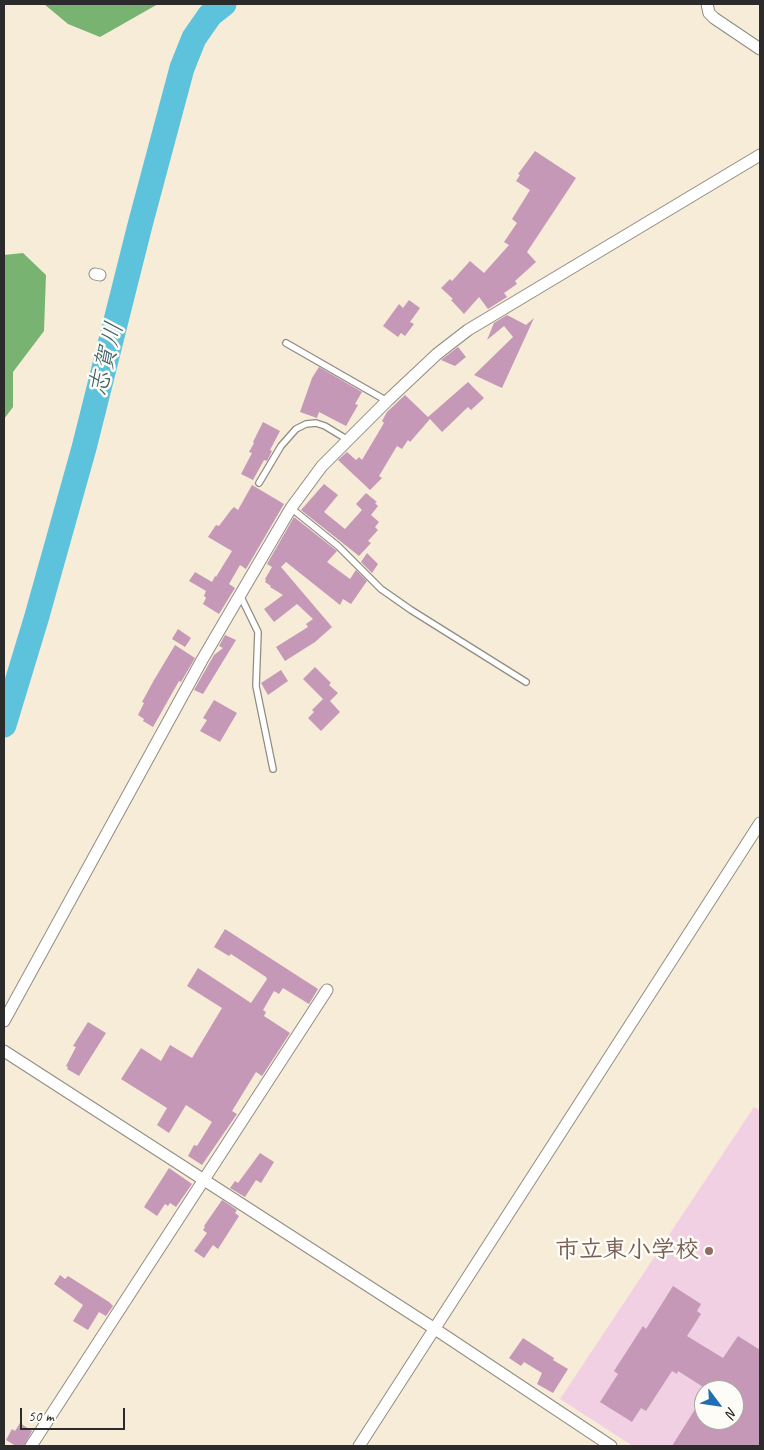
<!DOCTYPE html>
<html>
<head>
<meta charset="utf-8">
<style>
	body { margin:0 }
	#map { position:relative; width:764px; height:1450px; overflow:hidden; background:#f6ecd8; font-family:Caveat,sans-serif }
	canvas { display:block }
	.frame { position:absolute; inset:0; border:5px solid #2b2b2b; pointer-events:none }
	.north { position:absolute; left:694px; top:1380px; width:50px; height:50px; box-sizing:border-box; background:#fdfcf7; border:1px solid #a9a8a5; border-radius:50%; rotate:121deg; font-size:14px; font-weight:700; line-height:20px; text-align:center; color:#2b2b2b }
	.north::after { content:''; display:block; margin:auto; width:18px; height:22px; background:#1f6fb2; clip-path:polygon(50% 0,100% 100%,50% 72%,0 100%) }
	.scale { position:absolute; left:20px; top:1408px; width:105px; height:22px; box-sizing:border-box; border:2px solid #2b2b2b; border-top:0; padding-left:6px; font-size:15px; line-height:18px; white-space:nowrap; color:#2b2b2b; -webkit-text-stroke:4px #fdfcf7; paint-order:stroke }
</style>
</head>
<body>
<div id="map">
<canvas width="764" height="1450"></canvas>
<div class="frame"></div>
<div class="north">N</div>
<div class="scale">50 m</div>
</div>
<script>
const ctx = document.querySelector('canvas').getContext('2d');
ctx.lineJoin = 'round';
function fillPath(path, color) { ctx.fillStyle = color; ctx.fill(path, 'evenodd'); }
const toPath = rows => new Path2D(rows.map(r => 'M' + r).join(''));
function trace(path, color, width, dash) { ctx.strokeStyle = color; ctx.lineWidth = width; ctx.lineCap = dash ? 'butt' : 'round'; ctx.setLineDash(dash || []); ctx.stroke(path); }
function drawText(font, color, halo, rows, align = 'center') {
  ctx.font = font + ' Caveat,"Klee One",sans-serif'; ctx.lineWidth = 5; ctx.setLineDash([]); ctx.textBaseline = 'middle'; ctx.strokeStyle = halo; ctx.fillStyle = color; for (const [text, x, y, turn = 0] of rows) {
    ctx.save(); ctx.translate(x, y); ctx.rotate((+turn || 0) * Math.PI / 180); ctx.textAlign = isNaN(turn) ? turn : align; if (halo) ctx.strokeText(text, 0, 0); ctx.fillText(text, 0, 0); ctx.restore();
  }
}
fillPath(toPath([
	[754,1107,760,1111,760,1446,633,1446,560,1399],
	[704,1390,734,1390,734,1420,704,1420]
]), '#f1d0e4');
fillPath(toPath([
	[44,4,158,4,100,37,68,24],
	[23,253,46,275,44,331,13,372,13,407,4,419,4,255]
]), '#78b372');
trace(toPath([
	[4,725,37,616,84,448,140,225,182,68,194,38,210,15,224,4]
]), '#5dc2db', 25);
fillPath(toPath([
	[535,151,576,178,527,252,536,262,515,281,517,284,504,293,507,297,488,309,479,297,464,314,451,300,453,299,441,288,450,279,452,281,470,261,484,273,509,245,504,242,517,223,512,219,530,190,516,181,520,175,518,174],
	[409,300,420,308,410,322,414,324,405,336,401,333,398,337,383,326,399,304,403,308],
	[507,315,526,325,534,318,502,388,474,375,513,337,504,326,487,340,494,323],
	[458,347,466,357,455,366,441,360],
	[319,367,362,392,355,404,358,405,346,426,319,412,317,418,300,412,312,378],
	[468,382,484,398,471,410,468,407,442,432,430,419,410,442,408,440,402,449,397,446,379,476,382,478,370,490,338,460,347,452,356,460,359,457,362,460,384,423,382,421,387,412,405,395,428,417],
	[263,422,280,431,270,450,272,451,267,461,264,460,253,480,241,474,252,453,249,452,254,443,253,442],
	[324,484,338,495,324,512,345,529,362,510,356,504,366,493,377,502,375,503,378,506,371,515,379,522,375,527,378,530,368,541,371,543,359,556,301,510],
	[252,485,284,504,246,569,240,565,229,584,235,588,219,614,203,604,206,598,204,596,206,591,189,581,195,572,212,582,215,576,216,577,232,551,208,537,216,525,219,526,231,510,234,507,238,510],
	[294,517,337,551,327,562,350,579,356,570,367,581,351,604,343,599,340,605,286,562,281,567,332,627,315,642,285,661,276,647,308,627,306,624,313,619,297,604,274,622,264,609,283,595,270,587,271,586,265,582,266,580,265,579,272,567,267,564],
	[367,553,378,564,372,573,361,562],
	[178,629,191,638,185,647,172,639],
	[225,635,236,640,203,694,194,690,214,655,223,648,219,646],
	[175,645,195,658,181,682,179,681,153,727,143,721,144,719,138,715,144,703,142,702,154,680],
	[315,667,331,683,329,685,338,693,330,701,340,712,321,731,308,718,314,712,312,710,323,699,303,679],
	[281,670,288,681,268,695,261,683],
	[214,700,237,713,220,742,200,731,207,720,203,718],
	[225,929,318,989,309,1004,283,988,279,994,274,991,263,1010,266,1012,264,1016,290,1033,262,1076,256,1072,232,1111,237,1114,202,1165,188,1156,194,1145,197,1146,212,1122,186,1105,169,1133,157,1125,167,1108,121,1079,141,1048,161,1061,170,1045,192,1058,222,1008,187,986,198,968,251,1003,267,979,266,977,231,954,229,956,214,947],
	[88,1022,106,1033,79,1076,67,1069,68,1067,66,1066,76,1047,73,1046],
	[260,1153,274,1162,261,1183,256,1180,245,1197,230,1188,235,1181,238,1183],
	[169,1168,192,1184,176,1207,170,1203,168,1206,165,1204,157,1216,144,1207],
	[222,1200,237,1210,235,1213,239,1216,218,1249,213,1245,204,1258,194,1251,207,1233,203,1230,205,1227,204,1226],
	[60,1275,65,1279,68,1276,109,1302,113,1306,106,1316,99,1312,88,1330,73,1321,83,1305,54,1284],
	[673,1286,701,1304,697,1311,701,1314,687,1336,723,1358,738,1336,760,1350,760,1446,672,1446,704,1395,704,1420,734,1420,734,1390,708,1390,678,1371,677,1374,672,1371,646,1411,641,1408,632,1422,600,1402,618,1374,614,1371,643,1326,646,1329],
	[523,1338,554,1358,553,1360,568,1369,553,1393,537,1384,542,1373,524,1362,521,1366,509,1358],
	[20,1423,32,1431,24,1446,16,1446,6,1440,12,1429,15,1431]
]), '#c598b8');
const service = toPath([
	[286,343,387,401],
	[259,483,281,446,296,429,306,424,316,423,325,426,348,440],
	[291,508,338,546,381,589,411,610,526,682],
	[240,595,258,632,256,686,273,769]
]);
const minor = toPath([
	[707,4,709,13,714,18,760,49],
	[95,274,100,275],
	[4,1021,202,660,291,508,322,466,387,401,437,354,468,330,760,155],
	[4,1051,435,1329,611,1446],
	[31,1446,327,990],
	[359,1446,760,823]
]);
trace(service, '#908c82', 8);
trace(minor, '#908c82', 13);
trace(service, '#fff', 5.5);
trace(minor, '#fff', 11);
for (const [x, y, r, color] of [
	[709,1251,5,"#8d6e63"]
]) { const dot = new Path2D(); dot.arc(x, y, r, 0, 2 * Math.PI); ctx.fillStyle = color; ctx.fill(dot); trace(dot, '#fdfcf7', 2); }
drawText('bold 24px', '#785e54', '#fdfcf7', [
	["市立東小学校",699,1251]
], 'right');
drawText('italic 25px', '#3c6069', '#fdfcf7', [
	["志賀川",107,359,-76]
]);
</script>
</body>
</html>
